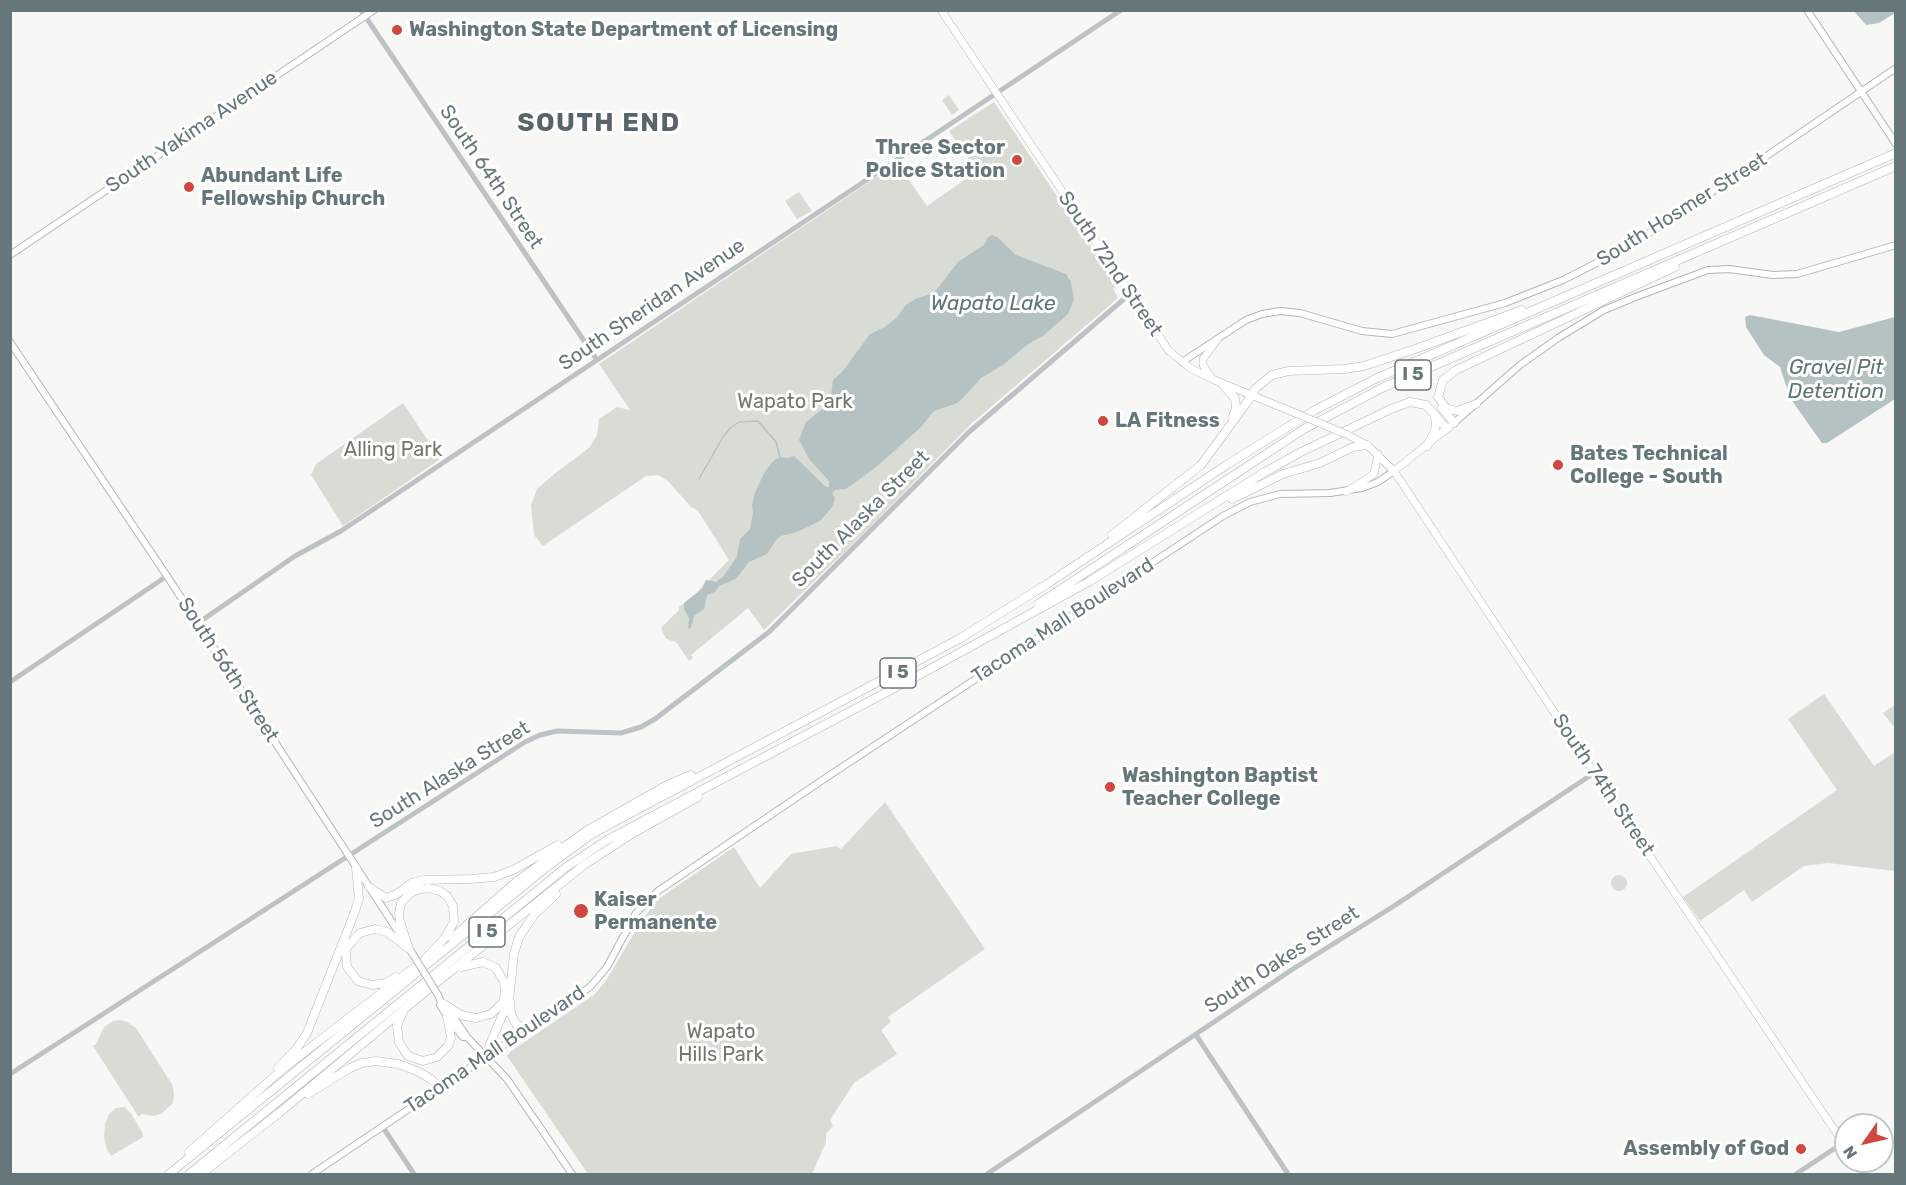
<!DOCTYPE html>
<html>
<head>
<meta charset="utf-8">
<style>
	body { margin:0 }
	#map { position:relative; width:1906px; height:1185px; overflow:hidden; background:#f7f7f5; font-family:Rubik,sans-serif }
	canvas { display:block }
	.frame { position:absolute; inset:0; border:12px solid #66777c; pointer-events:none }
	.north { position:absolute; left:1834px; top:1113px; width:60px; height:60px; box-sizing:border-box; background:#fff; border:2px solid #c2c9cb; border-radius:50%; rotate:236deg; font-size:16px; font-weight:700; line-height:24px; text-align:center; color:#66777c }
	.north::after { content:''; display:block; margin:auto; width:21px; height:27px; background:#cf473e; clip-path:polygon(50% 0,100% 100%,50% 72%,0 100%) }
</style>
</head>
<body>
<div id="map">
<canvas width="1906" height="1185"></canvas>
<div class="frame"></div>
<div class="north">N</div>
</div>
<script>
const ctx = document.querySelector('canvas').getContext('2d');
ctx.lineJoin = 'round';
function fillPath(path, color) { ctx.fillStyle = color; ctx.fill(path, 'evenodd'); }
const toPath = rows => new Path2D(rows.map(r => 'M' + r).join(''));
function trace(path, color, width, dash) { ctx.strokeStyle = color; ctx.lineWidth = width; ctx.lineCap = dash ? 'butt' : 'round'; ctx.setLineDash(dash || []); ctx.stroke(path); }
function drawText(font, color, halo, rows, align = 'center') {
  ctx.font = font + ' Rubik,sans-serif'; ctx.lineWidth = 6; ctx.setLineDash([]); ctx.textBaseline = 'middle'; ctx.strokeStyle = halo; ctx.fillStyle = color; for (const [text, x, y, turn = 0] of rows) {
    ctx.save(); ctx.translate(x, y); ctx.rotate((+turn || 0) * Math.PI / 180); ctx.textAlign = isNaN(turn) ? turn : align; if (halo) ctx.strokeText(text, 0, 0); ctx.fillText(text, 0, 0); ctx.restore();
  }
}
fillPath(toPath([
	[949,95,959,110,952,115,942,100],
	[994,102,1117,286,1113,289,1118,298,971,424,868,529,764,630,748,608,691,655,693,658,689,661,676,642,666,639,661,628,679,610,679,607,698,592,706,580,708,581,729,560,698,511,691,507,668,481,658,475,646,476,543,546,534,535,531,505,537,489,553,475,589,448,597,435,599,419,617,407,630,410,599,364,897,163,927,206,977,171,949,131],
	[799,192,812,211,797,219,785,201],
	[403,403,439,457,439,460,343,526,311,475,316,464],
	[1824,694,1874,766,1895,752,1895,871,1828,863,1804,866,1752,902,1744,890,1700,921,1683,897,1837,790,1788,719],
	[1895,705,1895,726,1893,726,1883,713],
	[885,802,985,949,888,1017,891,1022,881,1030,897,1054,854,1083,830,1120,833,1126,826,1134,826,1142,812,1174,588,1174,507,1056,510,1052,595,994,607,979,642,920,657,900,734,847,760,888,791,854,836,846,841,849],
	'1611 883a8 8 0 1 1 16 0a8 8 0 1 1-16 0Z',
	[120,1020,127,1022,136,1028,173,1086,174,1095,173,1103,161,1114,154,1116,142,1114,138,1116,93,1046,96,1044,104,1027,113,1021],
	[125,1107,132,1115,143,1134,143,1137,111,1156,107,1149,104,1138,105,1124,109,1114,116,1108]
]), '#d8dcd5');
fillPath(toPath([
	[1854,11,1895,11,1895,13,1879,23,1866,25],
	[992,235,997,237,1016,255,1066,274,1071,282,1074,300,1068,314,1043,336,1028,344,1003,365,981,378,961,400,955,404,934,411,920,428,875,468,846,489,835,490,832,493,835,498,833,506,820,521,797,532,781,536,776,540,767,554,749,562,736,579,719,586,715,592,707,595,704,609,694,616,691,628,688,629,689,618,684,609,684,603,703,588,706,580,716,582,723,577,734,561,737,556,740,539,750,529,753,513,752,504,755,493,764,473,774,460,780,457,787,458,794,456,826,487,829,487,829,481,809,459,799,440,806,422,830,403,833,380,843,371,870,334,885,327,897,317,906,305,915,299,934,293,959,261,984,245,988,237],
	[1750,315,1839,332,1895,317,1895,399,1827,443,1822,443,1790,398,1780,367,1764,355,1746,327,1745,317]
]), '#b5c2c4');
trace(toPath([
	[699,479,723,437,730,428,739,422,758,421,776,442,780,457]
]), '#b5c2c4', 1.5);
const secondary = toPath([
	[1807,10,1896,144],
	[10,255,374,10],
	[10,342,167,576,414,956],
	[1182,362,1246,320,1262,314,1280,311,1300,313,1362,331,1392,334,1505,303,1563,280,1628,247,1762,159,1896,68],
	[1454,423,1520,365,1558,338,1604,310,1638,296,1708,270,1729,269,1773,275,1797,274,1896,245],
	[438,995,441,1002,440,1005,454,1026,463,1037,467,1037],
	[448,1009,467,1037,507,1079,572,1174],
	[312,1174,590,987,607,967,636,913,658,891,830,775,1223,516,1250,502,1280,494,1330,493,1362,488,1378,482,1394,471]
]);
const primary = toPath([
	[941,10,1169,351,1190,368,1212,379,1288,410],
	[1211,377,1203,365,1203,359,1217,340],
	[1348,435,1367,445,1394,471,1627,822,1846,1147],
	[1394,471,1449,427],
	[1346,492,1374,474,1378,454],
	[1855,1161,1864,1174]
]);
const motorway = toPath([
	[1221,383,1235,398,1236,408,1233,417],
	[1476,404,1457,411,1446,408,1438,397,1443,380,1456,370,1675,267],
	[1442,408,1454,423],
	[1427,446,1435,431,1436,422,1434,414],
	[1232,499,1283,474,1320,463,1353,447,1367,445],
	[1112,535,1201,465,1245,405,1256,388,1272,375,1289,371,1344,369,1364,366,1418,348,1522,310],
	[1038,604,1304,429,1382,388,1896,166],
	[369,887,386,898,395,895,412,883,424,880,470,879,494,877,513,870,558,845],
	[452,938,516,882,586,831,669,784,691,775],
	[409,949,400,922,399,913,401,903,409,894,416,890,428,888,440,891,447,896,453,906,454,922,444,939,423,961],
	[396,977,386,983,372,985,358,981,347,967,346,954,347,947,360,933,375,929,387,932,408,948],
	[510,1002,511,1014,516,1024,524,1028,532,1027],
	[444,1004,461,1015,476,1018,491,1014,503,1002,505,992,504,982,496,968,483,962,461,967],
	[403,1012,397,1026,399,1042,408,1056,423,1061,437,1057,448,1046,451,1038,447,1016],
	[487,1056,490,1044,509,1000,514,954,519,937,534,915,556,894],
	[278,1068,297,1048,307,1033,354,914,359,898,356,868],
	[308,1094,350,1068,362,1063,376,1061,398,1064,417,1071,431,1079,439,1088],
	[189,1152,285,1067,419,964],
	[169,1174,548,866,589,836,612,823,959,639,1047,584,1228,464,1315,410,1375,379,1896,153],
	[189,1174,565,868,607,840,921,674,1090,581,1265,472,1301,452,1391,409,1410,402,1426,405,1447,429],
	[201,1174,279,1113,431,987,584,865,635,832,698,797]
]);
trace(secondary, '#afb6b9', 8);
trace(primary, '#b1b6b8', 8);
trace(motorway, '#b1b6b7', 9);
trace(toPath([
	[361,10,597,360],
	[198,623,295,556,341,531,1121,10],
	[10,682,167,576],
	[1196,1035,1288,1174],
	[10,1074,525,742,540,735,557,731,621,733,641,727,655,719,769,632,969,432,1131,293],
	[382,1126,414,1174],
	[987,1174,1293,969,1394,906,1594,773],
	[1796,1174,1843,1143]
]), '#bdc2c4', 5);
trace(secondary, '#fff', 6);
trace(primary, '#fff', 7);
trace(motorway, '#fff', 8);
const secondaryBridge = toPath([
	[414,956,438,995]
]);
const primaryBridge = toPath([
	[1288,410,1348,435]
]);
trace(secondaryBridge, '#afb6b9', 8, []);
trace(primaryBridge, '#b1b6b8', 8, []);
trace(secondaryBridge, '#fff', 6);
trace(primaryBridge, '#fff', 7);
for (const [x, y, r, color] of [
	[397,30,6,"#cf473e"],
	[1017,160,6,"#cf473e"],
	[189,187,6,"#cf473e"],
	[1103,421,6,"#cf473e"],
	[1558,465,6,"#cf473e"],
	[1110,787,6,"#cf473e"],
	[581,911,8,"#cf473e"],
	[1801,1149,6,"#cf473e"]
]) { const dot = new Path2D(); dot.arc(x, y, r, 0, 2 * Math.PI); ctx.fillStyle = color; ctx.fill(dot); trace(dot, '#fff', 2); }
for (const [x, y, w] of [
	[1413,375,36],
	[898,673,36],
	[487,932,36]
]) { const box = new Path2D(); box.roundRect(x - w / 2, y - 15, w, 30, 4.5); ctx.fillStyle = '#fff'; ctx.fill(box); trace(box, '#66777c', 1.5); }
drawText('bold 18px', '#66777c', null, [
	["I 5",1413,375],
	["I 5",898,673],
	["I 5",487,932]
]);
drawText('bold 20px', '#66777c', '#fff', [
	["Washington State Department of Licensing",409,30],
	["Three Sector",1005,148,"right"],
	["Police Station",1005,171,"right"],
	["Abundant Life",201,176],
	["Fellowship Church",201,199],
	["LA Fitness",1115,421],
	["Bates Technical",1570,454],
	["College - South",1570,477],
	["Washington Baptist",1122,776],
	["Teacher College",1122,799],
	["Kaiser",594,900],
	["Permanente",594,923],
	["Assembly of God",1789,1149,"right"]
], 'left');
drawText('20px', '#66777c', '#fff', [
	["South Yakima Avenue",192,132,-34],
	["South 64th Street",491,177,56],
	["South Hosmer Street",1682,210,-32],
	["South 72nd Street",1110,264,56],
	["South Sheridan Avenue",652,305,-34],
	["South Alaska Street",861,519,-45],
	["Tacoma Mall Boulevard",1063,621,-33],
	["South 56th Street",228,670,57],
	["South Alaska Street",450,775,-32],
	["South 74th Street",1603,785,56],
	["South Oakes Street",1282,960,-33],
	["Tacoma Mall Boulevard",495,1050,-34]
]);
drawText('20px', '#6f7a68', '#fff', [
	["Wapato Park",795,402],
	["Alling Park",393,450],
	["Wapato",721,1032],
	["Hills Park",721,1055]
]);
drawText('italic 21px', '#607577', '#fff', [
	["Wapato Lake",993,304],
	["Gravel Pit",1836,368],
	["Detention",1836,392]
]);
ctx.letterSpacing = '1.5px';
drawText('bold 26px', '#576469', '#fff', [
	["SOUTH END",599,123]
]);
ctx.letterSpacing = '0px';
</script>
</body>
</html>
